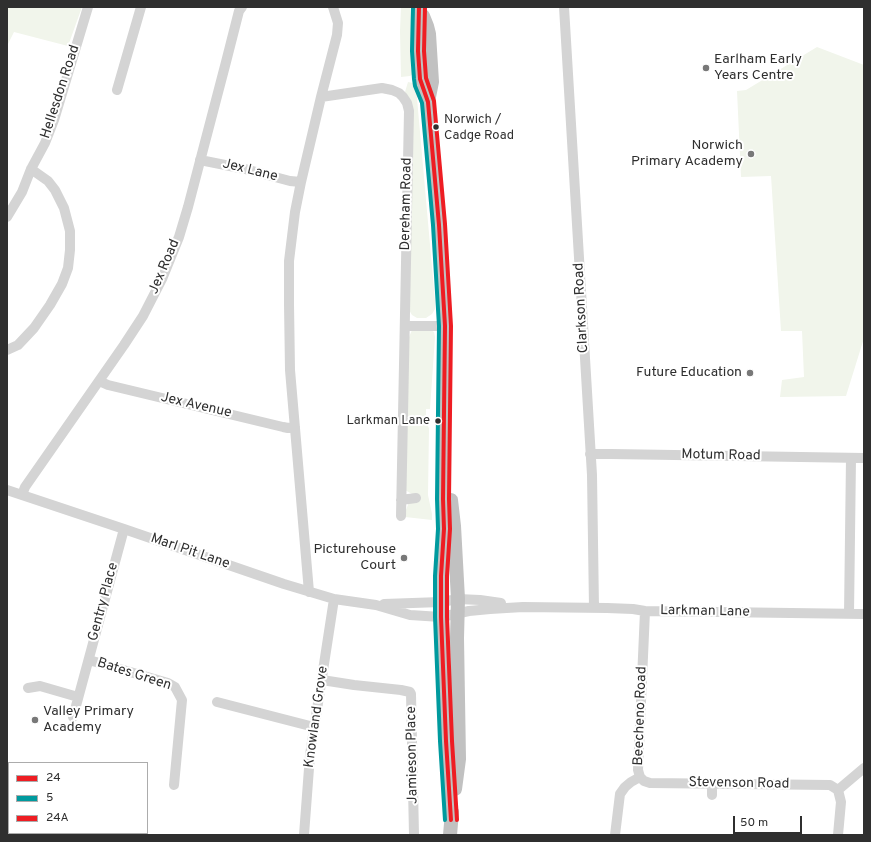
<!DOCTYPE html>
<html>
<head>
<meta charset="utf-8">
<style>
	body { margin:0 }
	#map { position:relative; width:871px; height:842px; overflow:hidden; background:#fff; font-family:Overpass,sans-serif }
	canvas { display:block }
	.frame { position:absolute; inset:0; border:8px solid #2f2f2f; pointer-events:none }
	.legend { position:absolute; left:8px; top:762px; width:140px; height:72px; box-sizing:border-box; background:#fff; border:1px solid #acacac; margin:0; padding:5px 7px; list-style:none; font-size:12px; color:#2f2f2f }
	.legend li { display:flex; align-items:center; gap:8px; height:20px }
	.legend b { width:20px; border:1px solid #acacac }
	.scale { position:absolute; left:733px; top:816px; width:69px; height:18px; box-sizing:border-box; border:2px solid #2f2f2f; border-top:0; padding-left:5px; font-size:12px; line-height:14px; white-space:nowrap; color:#2f2f2f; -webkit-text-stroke:3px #fff; paint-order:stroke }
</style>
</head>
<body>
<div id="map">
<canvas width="871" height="842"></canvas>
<div class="frame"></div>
<ul class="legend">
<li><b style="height:5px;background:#ee1d23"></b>24</li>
<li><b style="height:5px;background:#009a9e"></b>5</li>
<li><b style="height:5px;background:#ee1d23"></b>24A</li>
</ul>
<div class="scale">50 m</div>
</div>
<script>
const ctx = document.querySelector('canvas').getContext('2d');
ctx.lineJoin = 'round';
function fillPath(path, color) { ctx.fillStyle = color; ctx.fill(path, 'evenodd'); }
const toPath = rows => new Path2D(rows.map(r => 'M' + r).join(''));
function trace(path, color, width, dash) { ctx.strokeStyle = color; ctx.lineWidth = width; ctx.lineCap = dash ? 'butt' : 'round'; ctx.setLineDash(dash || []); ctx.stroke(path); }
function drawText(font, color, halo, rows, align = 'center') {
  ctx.font = font + ' Overpass,sans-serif'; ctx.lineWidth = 4; ctx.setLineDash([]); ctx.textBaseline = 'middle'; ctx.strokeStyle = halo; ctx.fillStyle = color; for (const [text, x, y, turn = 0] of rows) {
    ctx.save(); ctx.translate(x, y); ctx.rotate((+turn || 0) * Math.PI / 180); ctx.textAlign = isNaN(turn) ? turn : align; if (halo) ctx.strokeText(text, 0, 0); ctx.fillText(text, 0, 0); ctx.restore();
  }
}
fillPath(toPath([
	[7,7,82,7,68,46,14,32,7,46],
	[401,7,410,7,412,35,413,74,410,76,401,77,400,31],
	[817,47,864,65,864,338,846,396,780,397,782,380,804,377,802,331,781,331,771,176,741,177,737,91,746,90],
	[408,82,413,83,416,87,435,301,435,309,432,314,426,318,417,318,412,315,409,310,405,92],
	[429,329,434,332,435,337,430,409,426,409,426,423,429,428,428,495,432,514,432,520,405,517,406,510,412,494,405,490,409,337,412,330]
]), '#f1f5eb');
trace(toPath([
	[564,7,592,475,594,608],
	[117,90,141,7],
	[321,97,382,88,392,90,399,93,403,97,407,103,409,111,401,516],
	[200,160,245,169,290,181,301,182],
	[7,217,22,192,31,169,45,143,54,120,88,7],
	[405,326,445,326],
	[7,350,18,345,34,328,50,305,62,284,68,268,70,250,70,231,64,208,55,190,48,181,31,169],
	[99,381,108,385,283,427,288,428,295,427],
	[590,454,611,454,864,458],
	[7,490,124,529,284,584,334,599,376,605,410,615,441,617,469,611,490,609,523,607,607,608,633,609,645,611,864,614],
	[22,495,25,487,124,345,143,316,162,279,179,237,188,207,226,62,239,11,242,7],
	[401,500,416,498],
	[309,592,290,370,289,304,289,261,295,212,301,182,321,97,337,35,338,23,333,7],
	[384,604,441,602,458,599,480,600,501,603],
	[849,614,851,458],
	[89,660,168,683,175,687,182,700,174,785],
	[322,680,354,685,401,690,410,692,411,694,414,835],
	[28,688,40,686,78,697],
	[217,702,314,727],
	[73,717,124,529],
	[640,777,644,781,650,783,830,785,838,790,841,802,838,835],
	[838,790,864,768],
	[712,795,712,784],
	[42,835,43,833],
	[304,835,310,755,334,599],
	[615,835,620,794,625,787,631,782,640,777,638,770,645,611]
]), '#d4d4d4', 10);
trace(toPath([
	[419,7,418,51,420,79,421,84,428,102,433,154,439,225,445,326,443,499,444,529,441,576,441,617,446,741,451,820],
	[423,16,427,26,429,34,432,82,428,102],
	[451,500,454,526,458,599,457,638,459,759,455,789],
	[450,835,452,812]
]), '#c1c1c1', 14);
trace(toPath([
	[419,7,418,51,420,79,428,102,439,225,445,326,443,499,444,529,441,576,441,617,446,741,451,820]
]), '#ee1d23', 4);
trace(toPath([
	[413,7,412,51,414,79,415,86,422,103,433,225,439,326,437,499,438,529,435,576,435,617,440,741,445,820]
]), '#009a9e', 4);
trace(toPath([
	[425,7,424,51,426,78,434,101,445,224,451,326,449,499,450,529,447,576,447,617,452,741,457,820]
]), '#ee1d23', 4);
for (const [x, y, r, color] of [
	[706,68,4,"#787878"],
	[436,127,3.5,"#2f2f2f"],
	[751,154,4,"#787878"],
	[750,373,4,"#787878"],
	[438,421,3.5,"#2f2f2f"],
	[404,558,4,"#787878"],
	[35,720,4,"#787878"]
]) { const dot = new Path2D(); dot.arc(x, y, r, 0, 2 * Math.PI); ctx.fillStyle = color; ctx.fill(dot); trace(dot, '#fff', 1.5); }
drawText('13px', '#2f2f2f', '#fff', [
	["Norwich /",444,120],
	["Cadge Road",444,136],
	["Larkman Lane",430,421,"right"]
], 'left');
drawText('14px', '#2f2f2f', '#fff', [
	["Earlham Early",714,60,"left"],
	["Years Centre",714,76,"left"],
	["Norwich",743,146],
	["Primary Academy",743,162],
	["Future Education",742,373],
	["Picturehouse",396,550],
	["Court",396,566],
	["Valley Primary",43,712,"left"],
	["Academy",43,728,"left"]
], 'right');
drawText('14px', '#2f2f2f', '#fff', [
	["Hellesdon Road",61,92,-72],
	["Jex Lane",250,171,14],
	["Dereham Road",407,204,-89],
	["Jex Road",165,267,-67],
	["Clarkson Road",582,308,-93],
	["Jex Avenue",196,406,13],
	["Motum Road",721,456,1],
	["Marl Pit Lane",190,552,19],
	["Gentry Place",104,602,-75],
	["Larkman Lane",705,612,1],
	["Bates Green",134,675,18],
	["Beecheno Road",641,716,-88],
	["Knowland Grove",317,717,-82],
	["Jamieson Place",413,755,-91],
	["Stevenson Road",739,784,1]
]);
</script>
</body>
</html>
